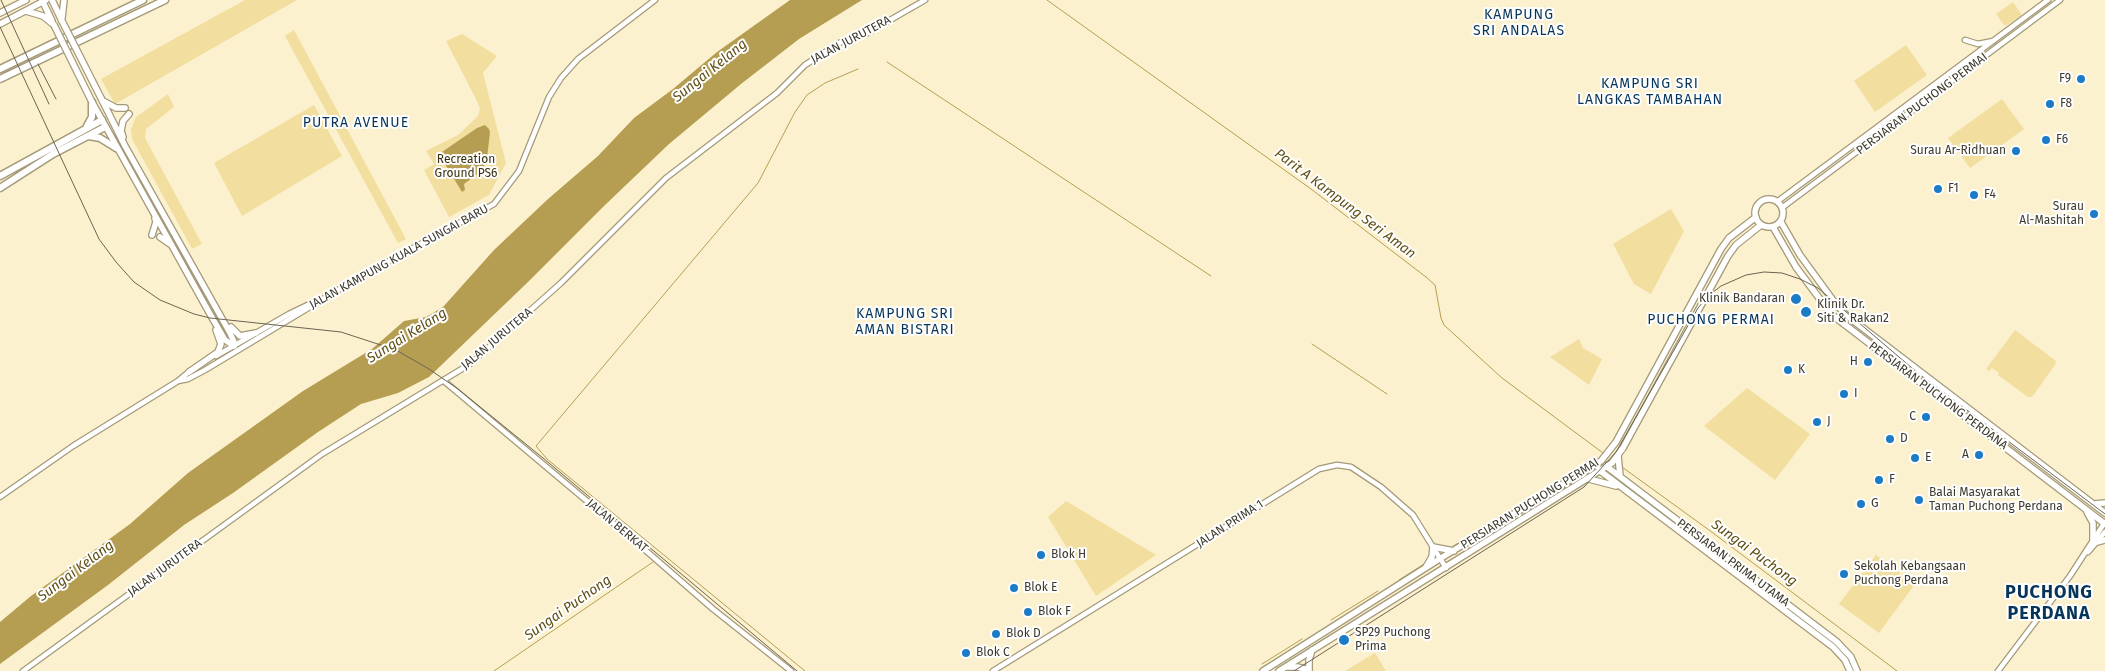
<!DOCTYPE html>
<html>
<head>
<meta charset="utf-8">
<style>
	body { margin:0 }
	canvas { display:block; background:#fcf1ce }
</style>
</head>
<body>
<canvas width="2105" height="671"></canvas>
<script>
const ctx = document.querySelector('canvas').getContext('2d');
ctx.lineJoin = 'round';
function fillPath(path, color) { ctx.fillStyle = color; ctx.fill(path, 'evenodd'); }
const toPath = rows => new Path2D(rows.map(r => 'M' + r).join(''));
function trace(path, color, width, dash) { ctx.strokeStyle = color; ctx.lineWidth = width; ctx.lineCap = dash ? 'butt' : 'round'; ctx.setLineDash(dash || []); ctx.stroke(path); }
function drawText(font, color, halo, rows, align = 'center') {
  ctx.font = font + ' "Fira Sans",sans-serif'; ctx.lineWidth = 4; ctx.setLineDash([]); ctx.textBaseline = 'middle'; ctx.strokeStyle = halo; ctx.fillStyle = color; for (const [text, x, y, turn = 0] of rows) {
    ctx.save(); ctx.translate(x, y); ctx.rotate((+turn || 0) * Math.PI / 180); ctx.textAlign = isNaN(turn) ? turn : align; if (halo) ctx.strokeText(text, 0, 0); ctx.fillText(text, 0, 0); ctx.restore();
  }
}
fillPath(toPath([
	[245,0,297,0,115,104,101,79],
	[2013,2,2022,15,2005,26,1996,14],
	[294,30,406,239,398,243,285,36],
	[462,34,497,56,483,73,506,163,489,195,449,217,424,170,434,164,426,151,458,135,478,116,480,109,477,101,446,41],
	[1906,45,1927,75,1875,112,1854,81],
	[168,94,174,107,146,129,145,138,202,244,192,249,132,139,131,129,136,117],
	[2002,99,2024,129,1970,168,1948,138],
	[314,105,342,156,242,216,214,163],
	[1671,209,1684,231,1651,294,1634,284,1613,244],
	[2015,330,2056,361,2055,365,2032,397,2028,397,1998,375,1999,373,1992,368,1989,371,1986,369],
	[1579,339,1583,348,1602,359,1589,385,1550,357],
	[1747,388,1810,434,1775,480,1704,426],
	[1066,501,1156,555,1096,596,1048,517],
	[1876,555,1915,584,1879,633,1839,604],
	[1375,653,1386,671,1345,671]
]), '#f2de9e');
fillPath(toPath([
	[790,0,862,0,799,39,741,84,669,144,604,206,528,282,429,377,398,393,361,404,318,432,233,493,184,525,108,585,0,664,0,622,31,596,130,524,188,473,303,391,372,349,404,321,426,317,443,307,494,250,548,199,598,156,634,118,673,89,717,52],
	[485,125,489,129,490,132,487,158,483,168,491,175,486,178,479,173,476,175,464,184,465,190,462,192,439,154,477,128]
]), '#b59e52');
trace(toPath([
	[1047,0,1311,189,1426,277,1435,285,1441,318,1444,325,1502,378,1603,453],
	[887,62,1211,276],
	[1312,344,1387,394],
	[1622,467,1709,530,1897,671],
	[1452,547,1499,518],
	[1399,580,1424,564],
	[1331,620,1378,591],
	[1262,664,1302,639],
	[494,671,653,562],
	[805,671,547,459,536,446,758,183,795,112,807,95,825,83,858,69]
]), '#b59e52', 1);
const minor = toPath([
	[1965,40,1978,44,1993,41],
	[1778,201,2048,0],
	[1783,207,2060,0],
	[216,356,289,314,316,301],
	[178,381,188,379,205,370,358,278,494,204,519,171,549,97,561,78,578,59,655,0],
	[444,381,644,549,713,609,791,671],
	[0,497,73,446,178,381,190,371],
	[2088,552,2105,532],
	[23,671,322,454,470,364,561,283,666,178,777,93,805,65,841,42,864,35,925,0],
	[993,671,1319,469,1337,465,1351,467,1381,487,1413,515,1446,568],
	[1998,671,2070,576,2105,522]
]);
const major = toPath([
	[42,0,52,21],
	[52,0,62,21],
	[26,11,43,16,54,25],
	[0,13,26,0],
	[62,18,64,0],
	[0,24,46,0],
	[102,100,125,146,230,333,234,342,234,346],
	[103,101,116,108,125,108],
	[92,102,210,314,225,340,234,346],
	[123,137,121,131,123,121,129,114],
	'1755 213a14 14 0 1 1 28 0a14 14 0 1 1-28 0Z',
	[1781,222,1800,255,1835,303,1846,315,2105,513],
	[1773,227,1796,267,1831,314,2105,524],
	[152,235,156,222,155,218],
	[160,237,170,244],
	[231,327,240,336,256,333],
	[189,372,218,352,221,344,216,330],
	[1618,456,1620,476],
	[1606,466,1837,642,1851,657,1857,671],
	[1599,470,1833,647,1845,660,1850,671],
	[1589,479,1616,486],
	[2094,504,2105,503],
	[2087,512,2093,523,2093,539],
	[2097,542,2105,540],
	[1426,567,1432,557,1433,547,1454,551],
	[1287,667,1297,667,1309,670,1309,660,1312,650],
	[1263,671,1441,558,1601,461,1616,442,1721,249,1729,238,1756,217],
	[1279,671,1612,463,1623,448,1728,256,1736,245,1761,225]
]);
const highway = toPath([
	[0,69,143,0],
	[0,79,165,0],
	[87,126,92,117,92,102],
	[89,136,100,138,116,148],
	[0,176,102,120],
	[0,188,53,154,105,127]
]);
trace(minor, '#a49a79', 7);
trace(major, '#a49a79', 8);
trace(highway, '#a49a79', 9);
trace(minor, '#fff', 4.5);
trace(major, '#fff', 5.5);
trace(highway, '#fff', 6);
trace(toPath([
	[1,0,49,104],
	[0,27,99,239,116,262,134,282,160,300,194,314,210,318,341,332,396,350,429,369,458,389,543,458,797,671],
	[38,64,56,99],
	[1294,671,1584,487,1616,452,1698,308,1708,296,1721,286,1746,275,1764,272,1782,273,1800,279,1818,288,1919,374,2105,514]
]), '#6a6451', 1);
const majorBridge = toPath([
	[62,21,102,100],
	[54,25,92,102]
]);
trace(majorBridge, '#a49a79', 8, []);
trace(majorBridge, '#fff', 5.5);
for (const [x, y, r, color] of [
	[2081,79,5,"#1b7bc7"],
	[2050,104,5,"#1b7bc7"],
	[2046,140,5,"#1b7bc7"],
	[2016,151,5,"#1b7bc7"],
	[1938,189,5,"#1b7bc7"],
	[1974,195,5,"#1b7bc7"],
	[2094,214,5,"#1b7bc7"],
	[1796,299,6,"#1b7bc7"],
	[1806,312,6,"#1b7bc7"],
	[1868,362,5,"#1b7bc7"],
	[1788,370,5,"#1b7bc7"],
	[1844,394,5,"#1b7bc7"],
	[1926,417,5,"#1b7bc7"],
	[1817,422,5,"#1b7bc7"],
	[1890,439,5,"#1b7bc7"],
	[1979,455,5,"#1b7bc7"],
	[1915,458,5,"#1b7bc7"],
	[1879,480,5,"#1b7bc7"],
	[1919,500,5,"#1b7bc7"],
	[1861,504,5,"#1b7bc7"],
	[1041,555,5,"#1b7bc7"],
	[1844,574,5,"#1b7bc7"],
	[1014,588,5,"#1b7bc7"],
	[1028,612,5,"#1b7bc7"],
	[996,634,5,"#1b7bc7"],
	[1344,640,6,"#1b7bc7"],
	[966,653,5,"#1b7bc7"]
]) { const dot = new Path2D(); dot.arc(x, y, r, 0, 2 * Math.PI); ctx.fillStyle = color; ctx.fill(dot); trace(dot, '#fefefe', 2); }
drawText('12px', '#3d392b', '#fefefe', [
	["JALAN JURUTERA",851,40,-28],
	["PERSIARAN PUCHONG PERMAI",1922,104,-37],
	["JALAN KAMPUNG KUALA SUNGAI BARU",399,257,-29],
	["JALAN JURUTERA",497,339,-40],
	["PERSIARAN PUCHONG PERDANA",1938,396,37],
	["PERSIARAN PUCHONG PERMAI",1530,504,-32],
	["JALAN PRIMA 1",1230,524,-33],
	["JALAN BERKAT",617,526,40],
	["PERSIARAN PRIMA UTAMA",1733,563,37],
	["JALAN JURUTERA",165,568,-36]
]);
drawText('12px', '#3d392b', '#fefefe', [
	["F9",2071,79,"right"],
	["F8",2060,104],
	["F6",2056,140],
	["Surau Ar-Ridhuan",2006,151,"right"],
	["F1",1948,189],
	["F4",1984,195],
	["Surau",2084,207,"right"],
	["Al-Mashitah",2084,221,"right"],
	["Klinik Bandaran",1785,299,"right"],
	["Klinik Dr.",1817,305],
	["Siti & Rakan2",1817,319],
	["H",1858,362,"right"],
	["K",1798,370],
	["I",1854,394],
	["C",1916,417,"right"],
	["J",1827,422],
	["D",1900,439],
	["A",1969,455,"right"],
	["E",1925,458],
	["F",1889,480],
	["Balai Masyarakat",1929,493],
	["Taman Puchong Perdana",1929,507],
	["G",1871,504],
	["Blok H",1051,555],
	["Sekolah Kebangsaan",1854,567],
	["Puchong Perdana",1854,581],
	["Blok E",1024,588],
	["Blok F",1038,612],
	["SP29 Puchong",1355,633],
	["Prima",1355,647],
	["Blok D",1006,634],
	["Blok C",976,653]
], 'left');
drawText('12px', '#3b310f', '#fefefe', [
	["Recreation",466,160],
	["Ground PS6",466,174]
]);
ctx.letterSpacing = '1px';
drawText('14px', '#073559', '#fefefe', [
	["KAMPUNG",1519,15],
	["SRI ANDALAS",1519,31],
	["KAMPUNG SRI",1650,84],
	["LANGKAS TAMBAHAN",1650,100],
	["PUTRA AVENUE",356,123],
	["KAMPUNG SRI",905,314],
	["AMAN BISTARI",905,330],
	["PUCHONG PERMAI",1711,320]
]);
ctx.letterSpacing = '0px';
drawText('italic 14px', '#5f4f14', '#fefefe', [
	["Sungai Kelang",710,71,-39],
	["Parit A Kampung Seri Aman",1345,204,37],
	["Sungai Kelang",407,336,-32],
	["Sungai Puchong",1754,553,36],
	["Sungai Kelang",76,571,-37],
	["Sungai Puchong",568,608,-35]
]);
ctx.letterSpacing = '1px';
drawText('bold 18px', '#073559', '#fefefe', [
	["PUCHONG",2049,593],
	["PERDANA",2049,614]
]);
ctx.letterSpacing = '0px';
</script>
</body>
</html>
